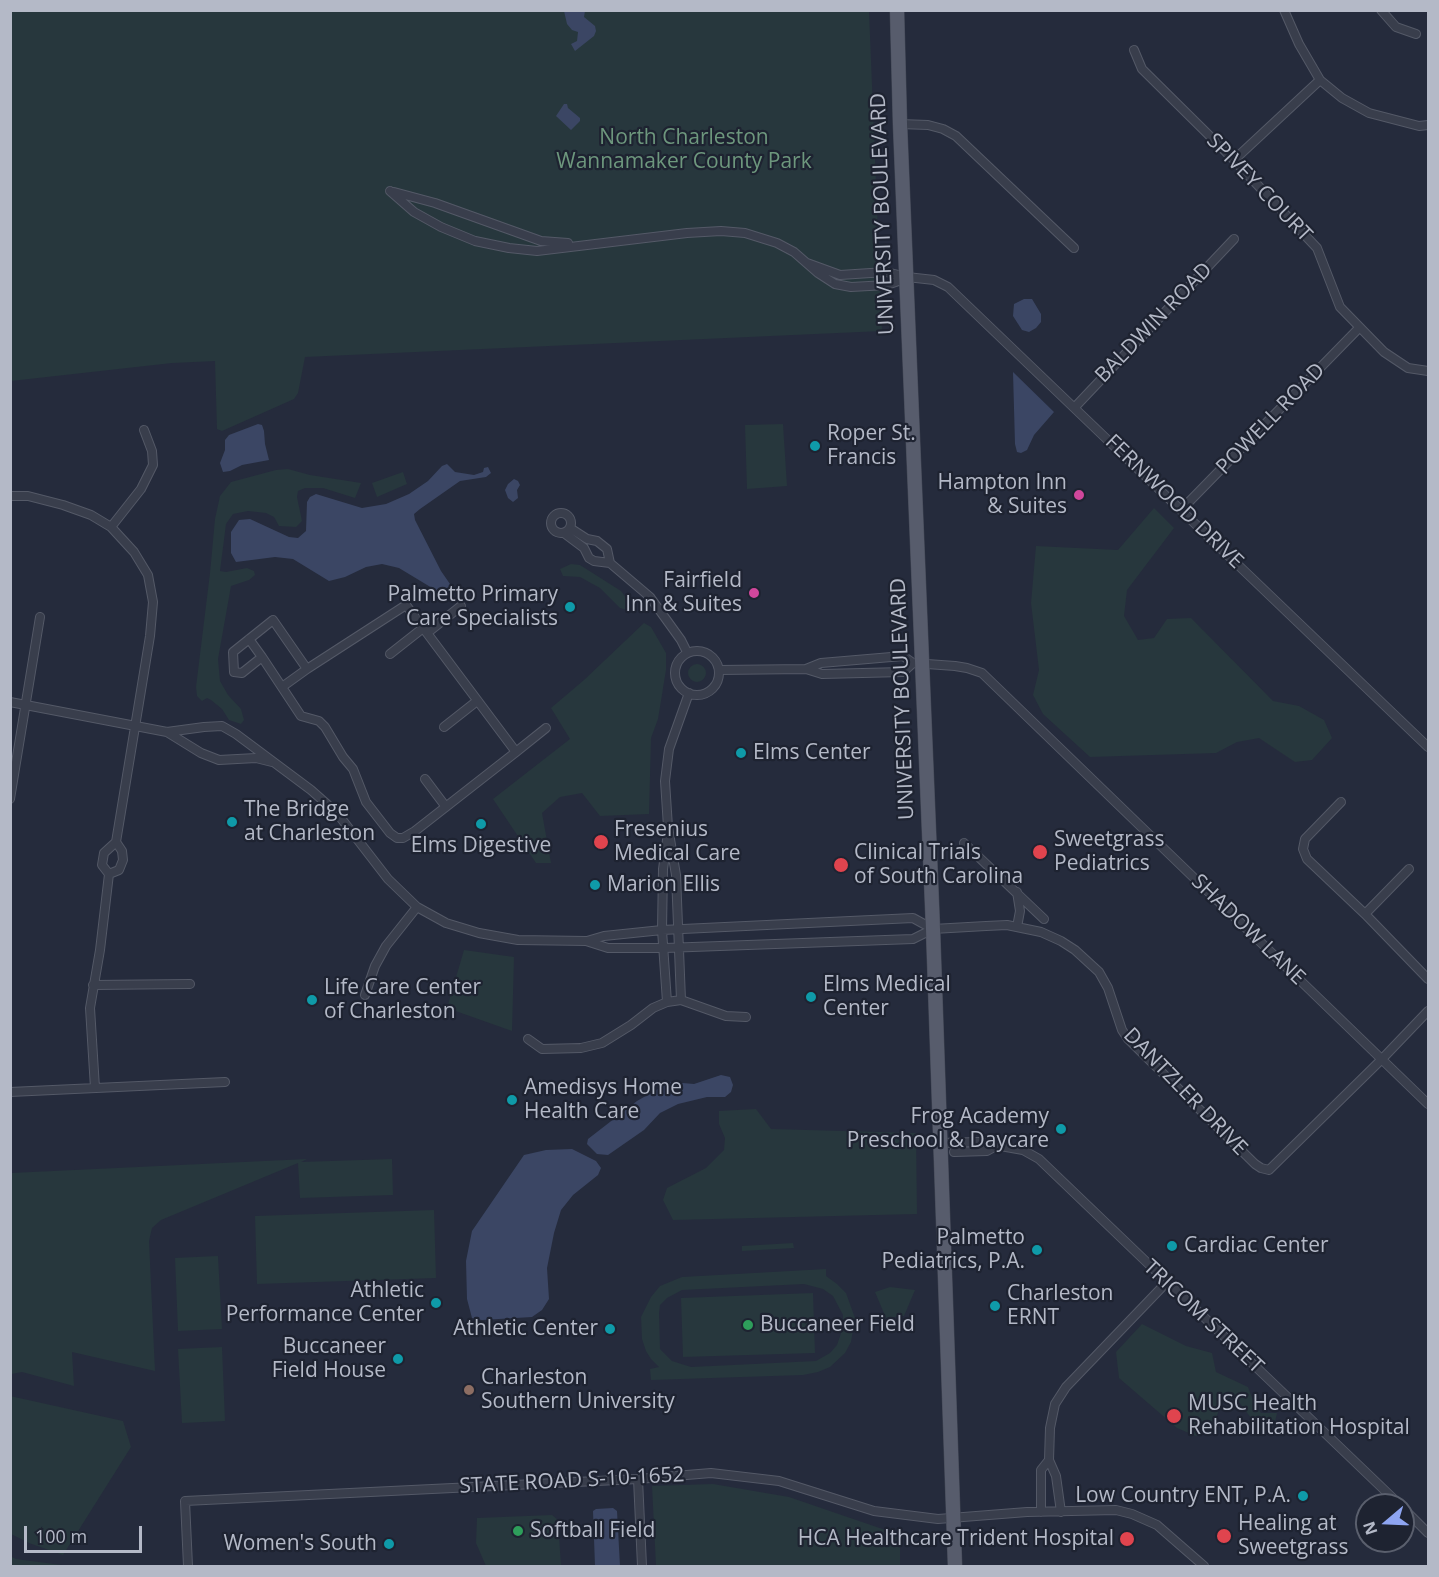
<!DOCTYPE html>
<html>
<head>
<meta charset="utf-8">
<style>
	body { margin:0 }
	#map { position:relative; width:1439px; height:1577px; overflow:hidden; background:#252b3c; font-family:"Open Sans",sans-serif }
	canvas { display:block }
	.frame { position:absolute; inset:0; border:12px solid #b4b9c7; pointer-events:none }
	.north { position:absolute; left:1355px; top:1493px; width:60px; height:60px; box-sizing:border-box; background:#1e2331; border:2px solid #5a5f6d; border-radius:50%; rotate:251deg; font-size:16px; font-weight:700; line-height:24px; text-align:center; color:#b4b9c7 }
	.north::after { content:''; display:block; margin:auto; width:21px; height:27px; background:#8ea5f2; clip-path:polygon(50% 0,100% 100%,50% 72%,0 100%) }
	.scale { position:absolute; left:24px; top:1526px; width:118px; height:27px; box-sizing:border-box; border:3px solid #b4b9c7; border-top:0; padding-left:8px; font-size:18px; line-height:21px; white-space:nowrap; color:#b4b9c7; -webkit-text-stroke:4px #1e2331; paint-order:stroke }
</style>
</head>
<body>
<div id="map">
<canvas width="1439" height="1577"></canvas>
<div class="frame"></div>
<div class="north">N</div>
<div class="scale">100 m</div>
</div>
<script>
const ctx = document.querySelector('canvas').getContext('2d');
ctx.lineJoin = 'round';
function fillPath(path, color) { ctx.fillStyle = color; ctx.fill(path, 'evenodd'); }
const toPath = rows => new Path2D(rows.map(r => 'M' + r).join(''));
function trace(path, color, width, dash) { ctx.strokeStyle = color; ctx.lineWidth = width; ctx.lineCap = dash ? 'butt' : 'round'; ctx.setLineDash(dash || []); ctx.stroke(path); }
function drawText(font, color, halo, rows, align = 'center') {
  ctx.font = font + ' "Open Sans",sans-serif'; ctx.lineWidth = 4.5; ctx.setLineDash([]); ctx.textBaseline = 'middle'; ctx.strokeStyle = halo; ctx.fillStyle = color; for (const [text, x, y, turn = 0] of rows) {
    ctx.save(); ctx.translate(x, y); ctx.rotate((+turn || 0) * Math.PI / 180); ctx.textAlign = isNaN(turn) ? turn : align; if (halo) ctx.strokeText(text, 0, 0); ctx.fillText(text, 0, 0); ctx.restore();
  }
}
fillPath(toPath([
	[10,11,869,11,882,331,305,357,298,393,294,399,222,431,217,429,215,361,172,363,11,381],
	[783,424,787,486,747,489,745,425],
	[288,469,310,475,361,483,355,498,323,488,305,488,298,491,297,497,302,521,296,527,279,526,274,517,266,513,248,511,233,514,226,524,220,571,226,572,247,568,254,571,255,575,249,580,231,586,218,659,220,681,228,695,241,709,244,720,241,724,229,720,222,709,211,700,207,698,202,701,197,696,196,687,210,573,215,519,220,496,231,482,276,470],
	[403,472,407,484,377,497,372,483],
	[1154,508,1174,528,1127,590,1124,616,1138,640,1154,638,1167,619,1191,618,1273,701,1299,706,1324,720,1332,738,1312,760,1295,762,1259,738,1237,742,1216,753,1090,757,1043,714,1033,695,1039,670,1031,603,1036,546,1118,550],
	[571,564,580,565,621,591,634,609,628,610,620,608,600,588,580,577,563,576,560,569],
	[644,623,651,627,666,653,666,670,658,719,651,738,649,814,600,816,582,793,560,797,542,813,551,863,536,863,493,799,570,739,551,708,584,680],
	'688 673a9 9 0 1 1 18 0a9 9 0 1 1-18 0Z',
	[464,950,514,957,512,1031,447,1008],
	[756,1109,771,1129,916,1133,917,1214,673,1220,663,1200,667,1188,706,1168,724,1150,725,1138,719,1124,719,1111],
	[307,1159,301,1162,392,1159,393,1195,300,1198,298,1163,161,1220,152,1228,149,1241,155,1371,72,1352,74,1386,22,1372,11,1374,11,1173],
	[434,1210,436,1278,257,1284,255,1216],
	[793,1243,794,1248,742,1251,742,1246],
	[218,1256,222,1329,178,1331,175,1258],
	[826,1269,826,1276,837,1284,846,1293,855,1318,851,1342,845,1353,830,1367,818,1372,803,1375,651,1380,650,1369,659,1367,651,1359,646,1351,642,1339,641,1317,651,1297,660,1286,682,1277],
	[804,1284,823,1289,833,1296,843,1315,843,1327,837,1345,830,1353,816,1361,691,1367,672,1361,660,1349,659,1313,660,1305,667,1298,682,1290],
	[890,1287,915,1290,904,1316,886,1318,875,1292],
	[813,1293,815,1353,683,1357,681,1298],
	[1142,1324,1186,1346,1212,1353,1216,1372,1248,1387,1254,1403,1261,1413,1277,1413,1275,1422,1258,1427,1235,1397,1223,1400,1212,1428,1196,1436,1177,1428,1119,1378,1116,1352],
	[222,1347,225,1421,182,1423,178,1349],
	[10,1396,123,1421,131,1447,63,1555,29,1543,11,1534],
	[713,1484,789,1497,900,1535,900,1566,656,1566,652,1486],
	[552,1515,558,1520,561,1566,486,1566,476,1543,477,1518],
	[10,1556,16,1559,69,1566,11,1566]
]), '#27373d');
fillPath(toPath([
	[564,11,585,11,584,17,595,26,596,31,594,36,575,51,571,44,577,41,578,32,572,30,567,24],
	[564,104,567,104,568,108,580,118,580,121,571,130,556,116],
	[1024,299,1032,299,1041,314,1041,322,1036,328,1029,332,1022,330,1013,316,1014,304],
	[1013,372,1054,412,1034,435,1027,450,1021,453,1017,452,1015,444],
	[258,424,262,425,264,431,265,444,269,460,242,465,230,471,223,472,220,463,225,450,225,440,229,435],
	[447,464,455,472,474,475,483,472,484,468,488,467,491,473,486,477,460,481,420,509,414,514,415,520,441,571,450,584,452,590,448,595,442,594,399,568,382,564,366,567,345,577,329,581,293,559,275,557,236,562,231,553,231,532,239,520,250,519,289,537,298,538,306,531,307,502,310,497,316,494,362,508,386,504,409,494,428,481,442,466],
	[514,479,518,481,520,485,517,490,518,498,513,502,508,498,505,490,508,484],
	[721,1075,730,1077,733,1085,731,1092,725,1097,707,1097,678,1104,660,1113,644,1130,608,1155,597,1154,587,1144,588,1139,637,1101,663,1086,671,1082,694,1084],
	[572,1149,596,1161,601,1168,598,1175,573,1195,561,1210,554,1233,547,1268,549,1299,542,1310,532,1317,482,1320,472,1318,467,1299,466,1261,472,1231,524,1155,546,1150],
	[613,1508,617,1511,620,1566,595,1566,593,1511,596,1509]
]), '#3b4664');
const minor = toPath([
	[1284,10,1299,44,1320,80,1342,98,1369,113,1419,126,1428,125],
	[1381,10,1396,27,1416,34],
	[1134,50,1142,69,1234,160,1317,248,1340,307,1384,352,1408,368,1428,371],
	[900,124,928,125,943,129,956,136,1074,248],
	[1234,160,1320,80],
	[390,191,414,212,441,227,475,241,509,248,537,251,687,233,721,231,745,233,777,243,794,252,818,273,835,284,851,287,887,285,907,278],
	[394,192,435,203,541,241,568,243],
	[807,263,840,275,886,272,907,277,934,280,948,287,1428,747],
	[1075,407,1234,239],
	[10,496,28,496,63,505,91,515,111,527,134,552,148,575,153,602,150,636,116,842],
	[1182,509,1359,328],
	'551 523a10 10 0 1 1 20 0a10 10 0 1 1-20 0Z',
	[111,527,141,489,153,465,152,451,144,430],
	[570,528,587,539,597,541,607,549,610,563,650,597,681,640,687,652],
	[564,533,584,548,589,558,594,561,610,563],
	[427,633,461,606],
	[249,639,262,657],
	'675 673a22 22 0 1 1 44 0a22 22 0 1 1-44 0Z',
	[390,654,423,628],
	[806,669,822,674,903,672,913,663],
	[719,670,806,669,821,663,903,656,913,663,955,666,967,668,982,673,1428,1104],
	[282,687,307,669],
	[10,702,167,732,204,727,222,726,236,734,311,790,337,813,388,879,417,907,446,923,479,933,518,940,586,941,608,948,665,948,913,939,933,929,986,926,1007,925,1041,932,1061,941,1075,950,1099,972,1108,988,1122,1030,1128,1039,1255,1164,1261,1168,1269,1170,1382,1059,1428,1011],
	[444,727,477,701],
	[167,732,201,753,219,760,256,758,272,762],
	[516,752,406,605,307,669,273,620,233,652,234,672,242,673,262,657,301,716,319,721,325,727,343,757,353,769,366,802,390,833,397,838,403,838,415,831,516,752,546,728],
	[425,779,446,807],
	[10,799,40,617],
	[1341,802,1305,839,1303,849,1307,859,1365,914,1428,979],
	[964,843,1044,919],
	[109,874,119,870,123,860,122,851,116,842],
	[1017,892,1020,911,1017,927],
	[1365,914,1409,869],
	[587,941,604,936,662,930,913,918,933,929],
	[93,985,190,984],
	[365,995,375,966,386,946,417,907],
	[681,1000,676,875,668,827,665,781,669,749,689,693],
	[667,1002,662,930,663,869,667,840],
	[528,1039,542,1049,581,1048,602,1043,631,1025,653,1008,667,1002,681,1000,726,1016,746,1017],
	[95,1088,90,1008,100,950,109,874,102,865,104,853,116,842],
	[10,1092,225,1082],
	[940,1143,978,1142,1023,1150,1039,1159,1400,1505],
	[954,1152,987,1151,996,1146],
	[638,1479,642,1566],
	[1403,1508,1428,1533],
	[1041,1512,1041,1470,1049,1460],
	[1061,1512,1056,1476,1049,1460,1050,1428,1055,1404,1066,1387,1166,1283],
	[188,1566,185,1501,638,1479,711,1473,779,1481,874,1511,938,1519,1027,1512,1116,1510,1132,1514,1157,1525,1204,1566]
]);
const primary = toPath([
	[897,10,900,124,933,929,955,1566]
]);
trace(minor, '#545967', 10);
trace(primary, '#424755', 15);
trace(minor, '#393e4c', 8);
trace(primary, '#575c6c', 14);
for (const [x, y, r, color] of [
	[815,446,6,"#0f9aa8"],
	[1079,495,6,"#d1479c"],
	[754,593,6,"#d1479c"],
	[570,607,6,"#0f9aa8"],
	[741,753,6,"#0f9aa8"],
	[232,822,6,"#0f9aa8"],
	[481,824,6,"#0f9aa8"],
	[601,842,8,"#e0444e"],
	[1040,852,8,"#e0444e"],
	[841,865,8,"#e0444e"],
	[595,885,6,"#0f9aa8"],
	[811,997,6,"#0f9aa8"],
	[312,1000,6,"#0f9aa8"],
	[512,1100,6,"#0f9aa8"],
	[1061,1129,6,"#0f9aa8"],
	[1172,1246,6,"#0f9aa8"],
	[1037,1250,6,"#0f9aa8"],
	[436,1303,6,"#0f9aa8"],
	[995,1306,6,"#0f9aa8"],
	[748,1325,6,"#2e9e5b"],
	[610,1329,6,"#0f9aa8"],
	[398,1359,6,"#0f9aa8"],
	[469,1390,6,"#8d6e63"],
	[1174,1416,8,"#e0444e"],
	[1303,1496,6,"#0f9aa8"],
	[518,1531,6,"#2e9e5b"],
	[1224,1536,8,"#e0444e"],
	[1127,1539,8,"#e0444e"],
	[389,1544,6,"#0f9aa8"]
]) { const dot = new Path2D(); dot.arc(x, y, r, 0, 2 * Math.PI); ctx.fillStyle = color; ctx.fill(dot); trace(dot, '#1e2331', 2); }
drawText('21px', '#6d977d', '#1e2331', [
	["North Charleston",684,138],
	["Wannamaker County Park",684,162]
]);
drawText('21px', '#b4b9c7', '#1e2331', [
	["SPIVEY COURT",1259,188,46],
	["UNIVERSITY BOULEVARD",883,214,-92],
	["BALDWIN ROAD",1154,323,-46],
	["POWELL ROAD",1271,419,-46],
	["FERNWOOD DRIVE",1174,502,44],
	["UNIVERSITY BOULEVARD",903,699,-92],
	["SHADOW LANE",1248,930,44],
	["DANTZLER DRIVE",1185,1092,46],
	["TRICOM STREET",1203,1317,43],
	["STATE ROAD S-10-1652",572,1481,-3]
]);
drawText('21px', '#b4b9c7', '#1e2331', [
	["Roper St.",827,434],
	["Francis",827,458],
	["Hampton Inn",1067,483,"right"],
	["& Suites",1067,507,"right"],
	["Fairfield",742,581,"right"],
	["Inn & Suites",742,605,"right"],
	["Palmetto Primary",558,595,"right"],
	["Care Specialists",558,619,"right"],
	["Elms Center",753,753],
	["The Bridge",244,810],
	["at Charleston",244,834],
	["Fresenius",614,830],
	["Medical Care",614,854],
	["Sweetgrass",1054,840],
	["Pediatrics",1054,864],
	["Elms Digestive",481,846,"center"],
	["Clinical Trials",854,853],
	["of South Carolina",854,877],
	["Marion Ellis",607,885],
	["Elms Medical",823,985],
	["Center",823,1009],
	["Life Care Center",324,988],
	["of Charleston",324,1012],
	["Amedisys Home",524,1088],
	["Health Care",524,1112],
	["Frog Academy",1049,1117,"right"],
	["Preschool & Daycare",1049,1141,"right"],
	["Palmetto",1025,1238,"right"],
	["Pediatrics, P.A.",1025,1262,"right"],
	["Cardiac Center",1184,1246],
	["Athletic",424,1291,"right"],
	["Performance Center",424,1315,"right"],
	["Charleston",1007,1294],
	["ERNT",1007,1318],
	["Buccaneer Field",760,1325],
	["Athletic Center",598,1329,"right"],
	["Buccaneer",386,1347,"right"],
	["Field House",386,1371,"right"],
	["Charleston",481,1378],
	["Southern University",481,1402],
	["MUSC Health",1188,1404],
	["Rehabilitation Hospital",1188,1428],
	["Low Country ENT, P.A.",1291,1496,"right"],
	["Healing at",1238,1524],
	["Sweetgrass",1238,1548],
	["Softball Field",530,1531],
	["HCA Healthcare Trident Hospital",1114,1539,"right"],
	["Women's South",377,1544,"right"]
], 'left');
</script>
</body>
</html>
